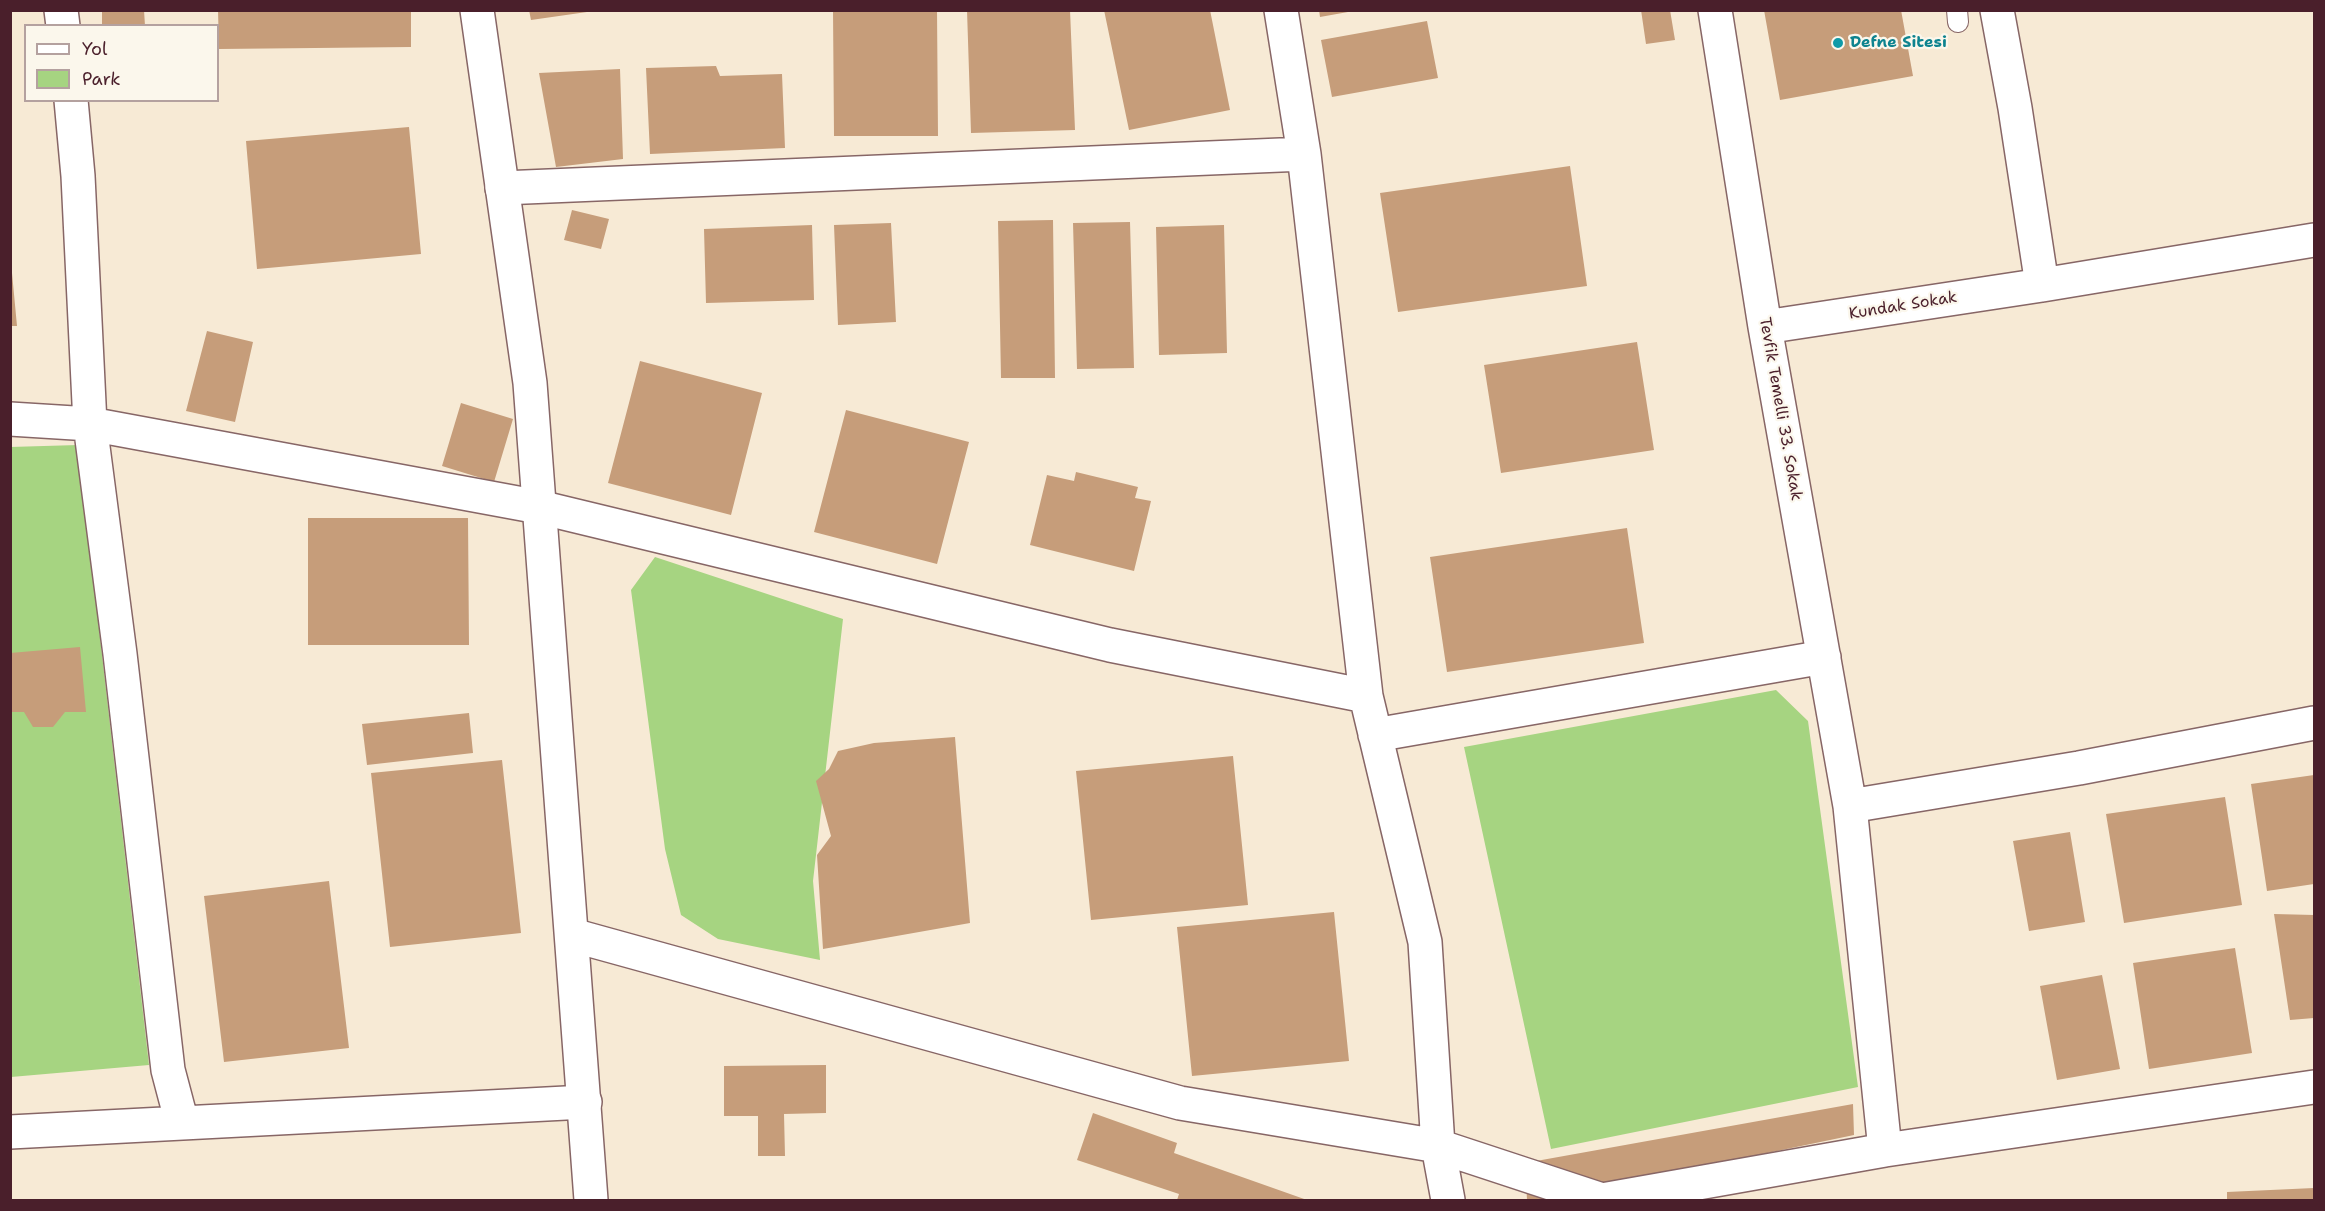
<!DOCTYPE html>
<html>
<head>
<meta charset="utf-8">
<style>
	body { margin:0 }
	#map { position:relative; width:2325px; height:1211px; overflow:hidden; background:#f7ead5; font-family:"Shantell Sans",sans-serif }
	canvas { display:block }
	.frame { position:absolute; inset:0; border:12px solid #4a1f2b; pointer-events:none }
	.legend { position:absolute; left:24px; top:24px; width:195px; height:78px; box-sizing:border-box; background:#fbf7ec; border:2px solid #b4a19f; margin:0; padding:8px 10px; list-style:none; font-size:18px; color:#4a1f2b }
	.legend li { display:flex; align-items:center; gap:12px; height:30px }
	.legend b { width:30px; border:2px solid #b4a19f }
</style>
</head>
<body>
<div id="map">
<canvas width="2325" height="1211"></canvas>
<div class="frame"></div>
<ul class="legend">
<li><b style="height:8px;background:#fff"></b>Yol</li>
<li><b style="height:16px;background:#a6d481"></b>Park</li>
</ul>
</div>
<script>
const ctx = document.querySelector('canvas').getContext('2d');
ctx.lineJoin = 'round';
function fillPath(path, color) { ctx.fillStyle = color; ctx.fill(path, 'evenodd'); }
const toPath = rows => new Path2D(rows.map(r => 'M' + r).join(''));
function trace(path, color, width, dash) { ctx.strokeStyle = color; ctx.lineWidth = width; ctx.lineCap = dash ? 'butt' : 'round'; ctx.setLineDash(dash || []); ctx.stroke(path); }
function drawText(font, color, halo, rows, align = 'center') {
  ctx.font = font + ' "Shantell Sans",sans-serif'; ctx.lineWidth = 4.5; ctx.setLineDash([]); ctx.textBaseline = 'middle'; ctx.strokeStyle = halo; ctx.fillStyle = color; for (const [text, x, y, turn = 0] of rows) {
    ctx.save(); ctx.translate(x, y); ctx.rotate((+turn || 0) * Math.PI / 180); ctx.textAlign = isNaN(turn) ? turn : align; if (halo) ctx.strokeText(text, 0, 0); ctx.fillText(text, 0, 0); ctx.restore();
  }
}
fillPath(toPath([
	[78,445,149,1065,11,1077,10,447],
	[655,557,843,619,813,881,820,960,718,939,681,915,665,849,631,590],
	[1776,690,1808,721,1858,1087,1551,1149,1464,747]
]), '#a6d481');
fillPath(toPath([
	[102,10,144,10,145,26,102,26],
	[218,10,411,10,411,47,219,49],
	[529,10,587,10,587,12,531,20],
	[833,10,937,10,938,136,834,136],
	[967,10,1070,10,1075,130,971,133],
	[1104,10,1210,10,1230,110,1129,130],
	[1319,10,1348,10,1348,12,1320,17],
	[1641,10,1670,10,1675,40,1646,44],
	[1764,10,1901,10,1913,76,1780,100],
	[1427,21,1438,78,1332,97,1321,40],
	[716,66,720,76,782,74,785,148,650,154,646,68],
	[620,69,623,159,556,167,539,73],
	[409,127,421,254,257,269,246,141],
	[1570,166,1587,286,1398,312,1380,193],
	[572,210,609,219,601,249,564,240],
	[1053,220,1055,378,1001,378,998,221],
	[1130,222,1134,368,1077,369,1073,223],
	[891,223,896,322,838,325,834,225],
	[812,225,814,300,706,303,704,229],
	[1224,225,1227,353,1159,355,1156,227],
	[10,273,12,273,17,326,10,326],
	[207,331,253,342,235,422,186,411],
	[1637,342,1654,450,1501,473,1484,365],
	[640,361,762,393,731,515,608,483],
	[461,403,513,419,494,482,442,466],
	[846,410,969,442,937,564,814,532],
	[1076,472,1138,487,1135,498,1151,501,1134,571,1030,545,1047,475,1074,481],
	[308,518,468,518,469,645,308,645],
	[1627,528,1644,643,1447,672,1430,557],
	[80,647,86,712,65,712,53,727,33,727,24,712,10,712,10,653],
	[469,713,473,753,367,765,362,724],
	[955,737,970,923,823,949,817,855,831,836,816,781,829,769,838,751,874,743],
	[1233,756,1248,905,1091,920,1076,771],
	[502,760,521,933,390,947,371,773],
	[2314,775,2314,884,2267,891,2251,784],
	[2225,797,2242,905,2124,923,2106,814],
	[2070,832,2085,922,2029,931,2013,841],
	[329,881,349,1048,224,1062,204,896],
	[1334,912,1349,1061,1192,1076,1177,927],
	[2274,914,2314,915,2314,1018,2290,1020],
	[2235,948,2252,1053,2149,1069,2133,963],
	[2102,975,2120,1069,2057,1080,2040,986],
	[826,1065,826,1113,784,1114,785,1156,758,1156,758,1116,724,1116,724,1066],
	[1853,1104,1854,1135,1541,1200,1527,1200,1525,1163],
	[1093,1113,1177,1143,1174,1153,1307,1200,1177,1200,1179,1194,1077,1160],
	[2314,1188,2314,1200,2227,1200,2227,1192]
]), '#c69d7a');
const lane = toPath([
	[1957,10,1958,22]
]);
const street = toPath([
	[61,10,63,26],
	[1281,10,1304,154,1366,696,1425,942,1438,1146,1448,1200],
	[1715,10,1765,327,1850,806],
	[1997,10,2015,108,2042,285,2314,240],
	[71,100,78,176,90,424,120,654,168,1070,182,1123],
	[502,188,1304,154],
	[1765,327,2042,285],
	[10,419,90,424,539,507,1110,645,1366,696],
	[1375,735,1824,657],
	[572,935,1180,1103,1438,1146,1602,1200,1885,1150,2314,1087],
	[10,1132,585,1102],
	[1885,1150,1850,806,2079,768,2314,723]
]);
const secondary = toPath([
	[477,10,530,383,591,1200]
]);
trace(lane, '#876666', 22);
trace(street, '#876666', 36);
trace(secondary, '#876666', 36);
trace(lane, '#fff', 20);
trace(street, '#fff', 33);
trace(secondary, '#fff', 33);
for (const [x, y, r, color] of [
	[1838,43,6,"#0f9aa8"]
]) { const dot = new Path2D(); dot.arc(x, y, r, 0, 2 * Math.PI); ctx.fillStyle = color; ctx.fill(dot); trace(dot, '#fbf7ec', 2); }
drawText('bold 16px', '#0d838f', '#fbf7ec', [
	["Defne Sitesi",1850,43]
], 'left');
drawText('16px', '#4a1f2b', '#fbf7ec', [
	["Kundak Sokak",1903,306,-9],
	["Tevfik Temelli 33. Sokak",1780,409,80]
]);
</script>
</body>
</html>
